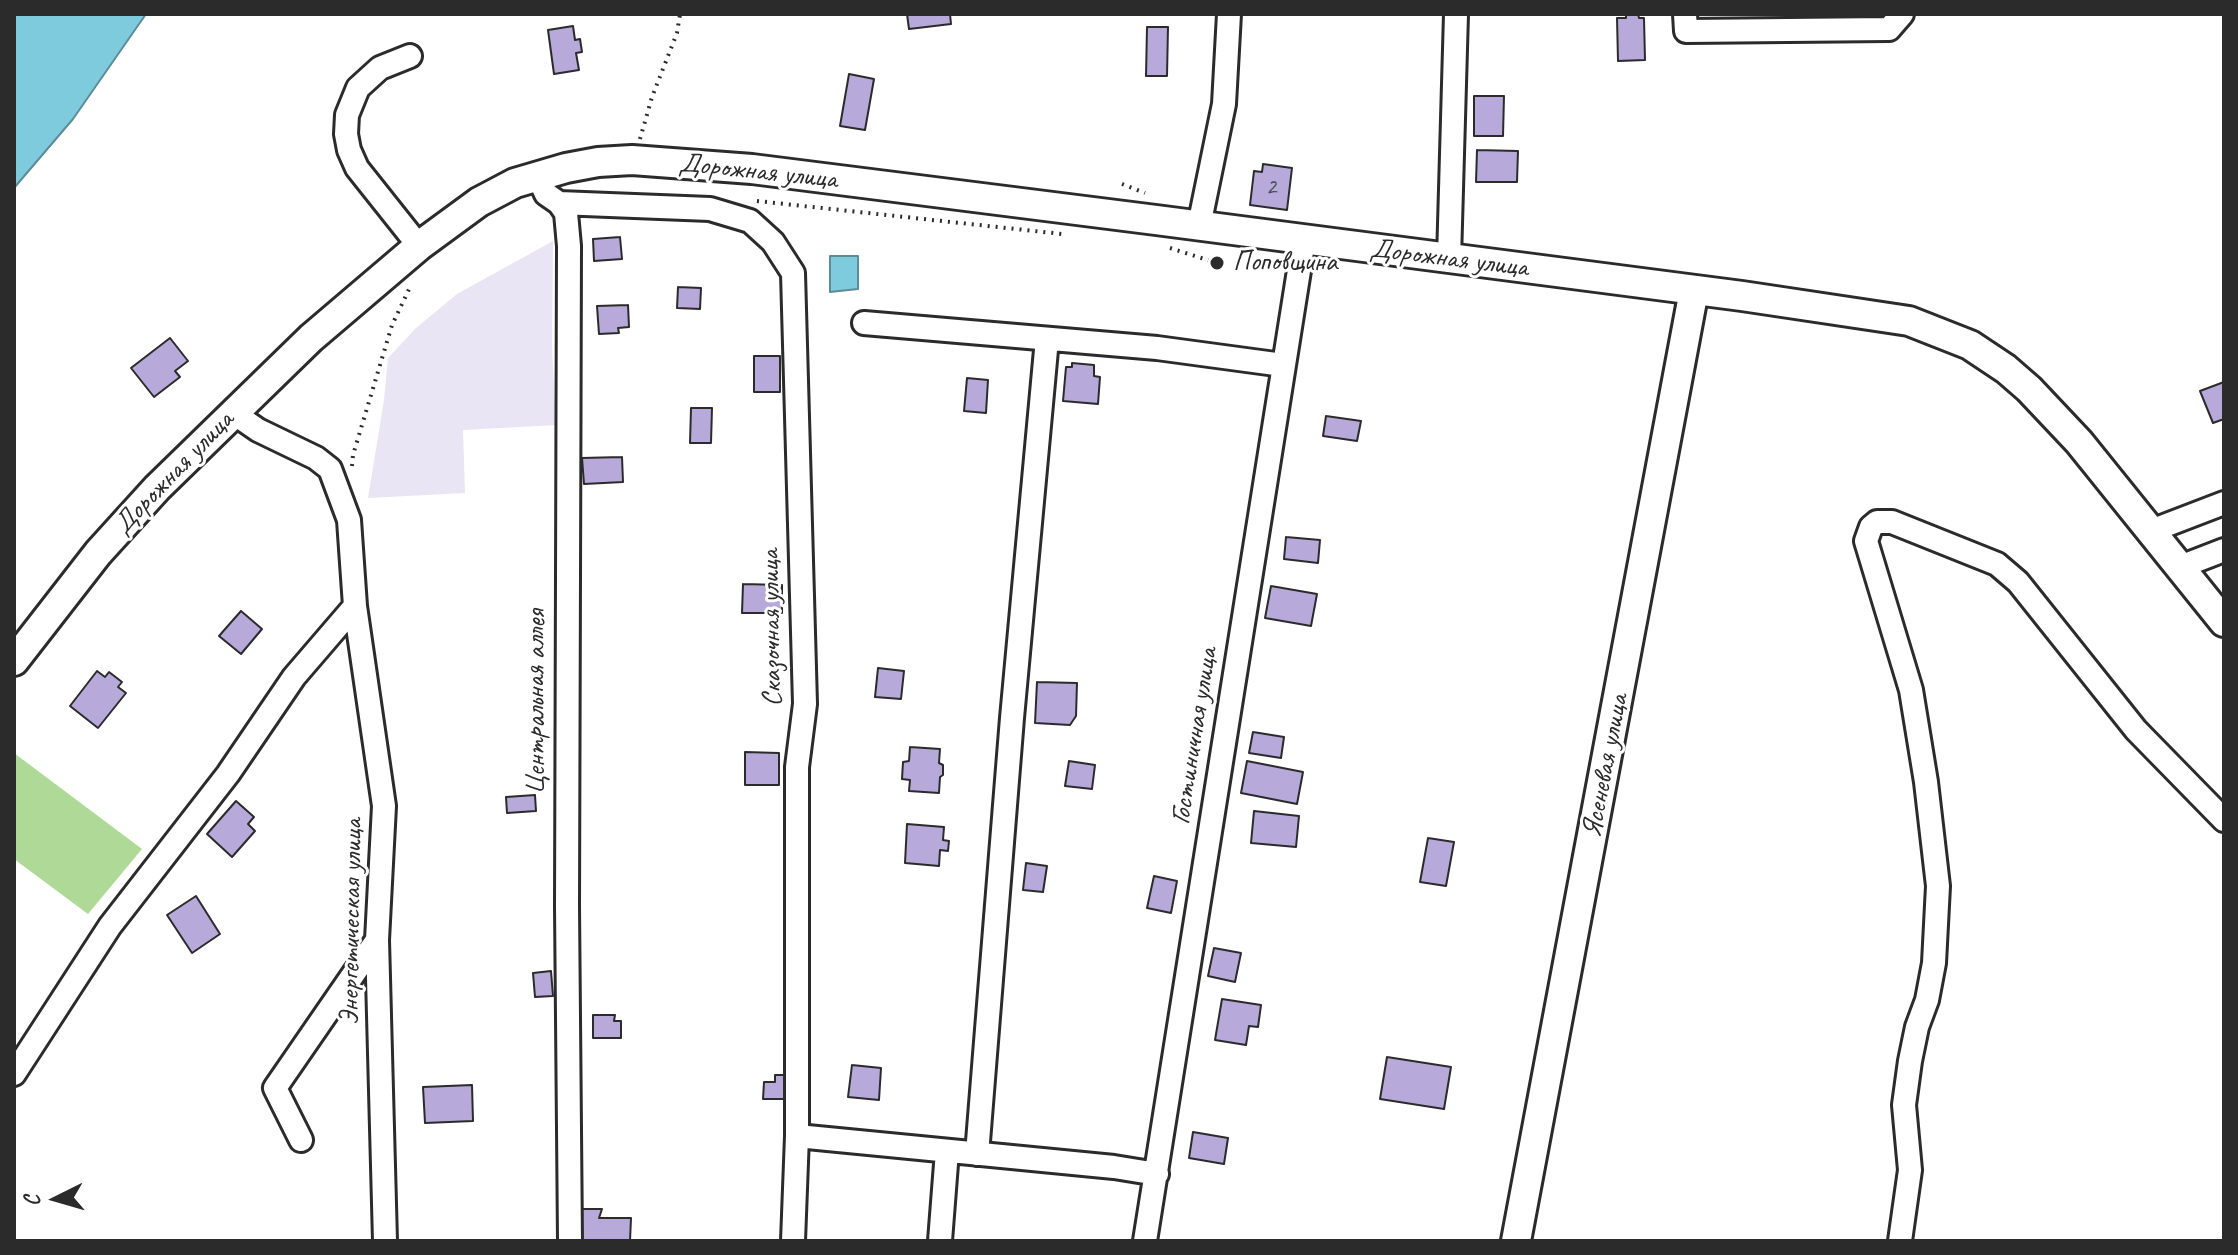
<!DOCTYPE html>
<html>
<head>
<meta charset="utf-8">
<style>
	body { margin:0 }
	#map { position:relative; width:2238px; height:1255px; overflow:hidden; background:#fff; font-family:Caveat,sans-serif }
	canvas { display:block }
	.frame { position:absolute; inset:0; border:16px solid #2b2b2b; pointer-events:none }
	.north { position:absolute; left:16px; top:1159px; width:80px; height:80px; -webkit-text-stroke:6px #fff; paint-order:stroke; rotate:265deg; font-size:22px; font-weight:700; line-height:32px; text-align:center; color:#2b2b2b }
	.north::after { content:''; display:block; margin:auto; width:28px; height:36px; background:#2b2b2b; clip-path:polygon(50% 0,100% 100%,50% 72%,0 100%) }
</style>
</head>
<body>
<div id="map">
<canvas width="2238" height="1255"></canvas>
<div class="frame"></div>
<div class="north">С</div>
</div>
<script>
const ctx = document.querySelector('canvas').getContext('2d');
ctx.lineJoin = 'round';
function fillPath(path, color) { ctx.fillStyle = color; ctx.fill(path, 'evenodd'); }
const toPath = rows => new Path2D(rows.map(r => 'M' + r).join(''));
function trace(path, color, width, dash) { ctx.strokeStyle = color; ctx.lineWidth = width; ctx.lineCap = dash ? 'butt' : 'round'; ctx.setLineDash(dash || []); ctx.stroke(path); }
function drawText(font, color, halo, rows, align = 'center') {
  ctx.font = font + ' Caveat,sans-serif'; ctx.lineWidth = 6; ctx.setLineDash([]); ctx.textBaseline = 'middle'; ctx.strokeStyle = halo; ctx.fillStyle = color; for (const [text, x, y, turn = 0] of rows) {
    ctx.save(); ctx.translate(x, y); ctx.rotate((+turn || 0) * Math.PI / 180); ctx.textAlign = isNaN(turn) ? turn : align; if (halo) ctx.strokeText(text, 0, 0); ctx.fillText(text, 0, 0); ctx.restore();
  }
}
fillPath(toPath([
	[553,241,552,348,556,425,463,430,465,493,368,498,384,400,388,358,416,328,457,294]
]), '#e9e5f4');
fillPath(toPath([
	[14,753,142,849,88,914,14,859]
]), '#aed997');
const water = toPath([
	[14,14,146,14,73,119,14,188,14,14],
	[830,256,858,256,858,289,830,292,830,256]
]);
fillPath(water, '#7fcbde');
trace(water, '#5d8b96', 2);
const building = toPath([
	[907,14,950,14,951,24,909,29,907,14],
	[1626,14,1638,14,1639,18,1644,18,1645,60,1618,61,1617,18,1626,18,1626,14],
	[573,26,575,40,580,39,582,52,576,53,579,70,554,74,548,30,573,26],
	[1147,27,1168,27,1167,76,1146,76,1147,27],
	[849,74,874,79,865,130,840,126,849,74],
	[1474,96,1504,96,1503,136,1474,136,1474,96],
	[1477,150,1518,151,1517,182,1476,182,1477,150],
	[1263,164,1292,168,1287,210,1250,205,1254,171,1262,172,1263,164],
	[620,237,622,259,594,261,593,239,620,237],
	[678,287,701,288,700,309,677,308,678,287],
	[628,305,629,327,618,328,619,333,599,334,597,306,628,305],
	[170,338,188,361,175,371,180,377,154,397,131,368,170,338],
	[754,356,780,356,780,392,754,392,754,356],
	[1072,363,1094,365,1094,376,1100,377,1098,404,1063,401,1066,367,1072,367,1072,363],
	[967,378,988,380,986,413,964,411,967,378],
	[2224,382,2224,419,2213,423,2200,391,2224,382],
	[691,408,712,408,711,443,690,443,691,408],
	[1326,416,1361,421,1357,441,1323,436,1326,416],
	[622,457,623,482,584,484,582,458,622,457],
	[1286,537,1320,540,1318,563,1284,559,1286,537],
	[743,584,782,585,782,613,742,613,743,584],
	[1271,586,1317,594,1311,626,1265,618,1271,586],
	[241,611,262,629,241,654,219,636,241,611],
	[878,668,904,671,901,699,875,697,878,668],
	[97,671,105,677,109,672,122,682,118,687,126,693,98,728,70,706,97,671],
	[1037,682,1077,683,1076,716,1070,725,1035,723,1037,682],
	[1253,732,1284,737,1281,758,1249,753,1253,732],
	[910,747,940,749,939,763,943,765,943,775,940,777,939,793,909,791,910,780,902,779,903,762,909,761,910,747],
	[745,752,779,753,779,785,745,785,745,752],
	[1069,761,1095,765,1092,789,1065,786,1069,761],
	[1247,761,1303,772,1297,804,1241,793,1247,761],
	[535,795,536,811,507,813,506,797,535,795],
	[236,801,254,817,248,824,255,831,232,857,207,834,236,801],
	[1254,811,1299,816,1296,847,1251,843,1254,811],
	[907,824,944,827,943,840,949,841,948,851,940,850,939,866,905,863,907,824],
	[1428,838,1454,842,1446,886,1420,882,1428,838],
	[1026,863,1047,866,1043,892,1023,890,1026,863],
	[1154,876,1177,881,1171,913,1147,908,1154,876],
	[196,896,220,934,192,953,167,915,196,896],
	[1214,948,1241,953,1235,982,1208,976,1214,948],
	[551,971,553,996,535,997,533,973,551,971],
	[1222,999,1261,1005,1258,1027,1249,1026,1246,1045,1215,1040,1222,999],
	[593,1015,615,1015,614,1021,621,1021,621,1038,593,1038,593,1015],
	[1387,1057,1451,1067,1444,1109,1380,1099,1387,1057],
	[852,1065,881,1068,879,1100,848,1097,852,1065],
	[775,1075,790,1075,789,1099,763,1099,764,1082,775,1082,775,1075],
	[472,1085,473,1121,425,1123,423,1087,472,1085],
	[1193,1132,1228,1138,1224,1164,1189,1158,1193,1132],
	[581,1209,602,1209,599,1218,631,1218,630,1241,580,1241,581,1209]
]);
fillPath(building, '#b7a9da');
trace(building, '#2b2b2b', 2);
const minor = toPath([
	[1685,14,1686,31,1889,29,1902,14],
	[410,56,380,68,358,88,347,115,346,134,349,150,357,168,419,246],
	[537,174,546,194,559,203,566,213,569,246,567,906,570,1241],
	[559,203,710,209,750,221,773,242,793,273,805,704,797,767,797,1136,793,1241],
	[1199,226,1224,104,1229,14],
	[1449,259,1456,14],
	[864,323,1157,348,1283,365],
	[2151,531,2224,503],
	[2180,567,2224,550],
	[355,606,384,806,377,940,385,1241],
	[14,1074,110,926,228,774,294,677,355,606,349,520,330,469,316,458,258,430,232,412],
	[797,1136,1114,1167,1157,1174],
	[301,1140,275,1088,377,940],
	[977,1154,1012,718,1047,339],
	[940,1241,947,1151],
	[1145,1241,1304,239],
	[1900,1241,1910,1170,1904,1105,1910,1061,1917,1027,1927,1000,1934,963,1938,886,1926,782,1911,690,1866,541,1871,527,1877,522,1892,522,1997,564,2018,582,2136,730,2224,820]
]);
const major = toPath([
	[14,661,98,553,157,488,311,338,419,246,479,202,515,183,566,168,598,162,632,160,752,169,1156,220,1742,296,1909,321,1970,345,2006,369,2029,389,2079,442,2224,622],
	[1516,1241,1694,290]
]);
trace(minor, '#2b2b2b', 28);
trace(major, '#2b2b2b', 34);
trace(toPath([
	[640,139,652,97,677,33,680,14],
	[1122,184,1145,193],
	[757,201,1062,234],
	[1170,248,1217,263],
	[352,466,353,455,392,325,411,285]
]), '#2b2b2b', 4, [2, 6]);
trace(minor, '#fff', 22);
trace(major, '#fff', 28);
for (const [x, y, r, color] of [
	[1217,263,8,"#2b2b2b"]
]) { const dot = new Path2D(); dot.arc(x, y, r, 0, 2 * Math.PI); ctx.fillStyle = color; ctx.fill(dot); trace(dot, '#fff', 3); }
drawText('24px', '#4e4a57', null, [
	["2",1271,188]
]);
drawText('28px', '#2b2b2b', '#fff', [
	["Дорожная улица",758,172,6],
	["Дорожная улица",1449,259,7],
	["Дорожная улица",174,473,-46],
	["Сказочная улица",772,628,-91],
	["Центральная аллея",537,702,-90],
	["Гостиничная улица",1195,736,-81],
	["Ясеневая улица",1606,766,-79],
	["Энергетическая улица",352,922,-89]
]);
drawText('28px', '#2b2b2b', '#fff', [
	["Поповщина",1233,263]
], 'left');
</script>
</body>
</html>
